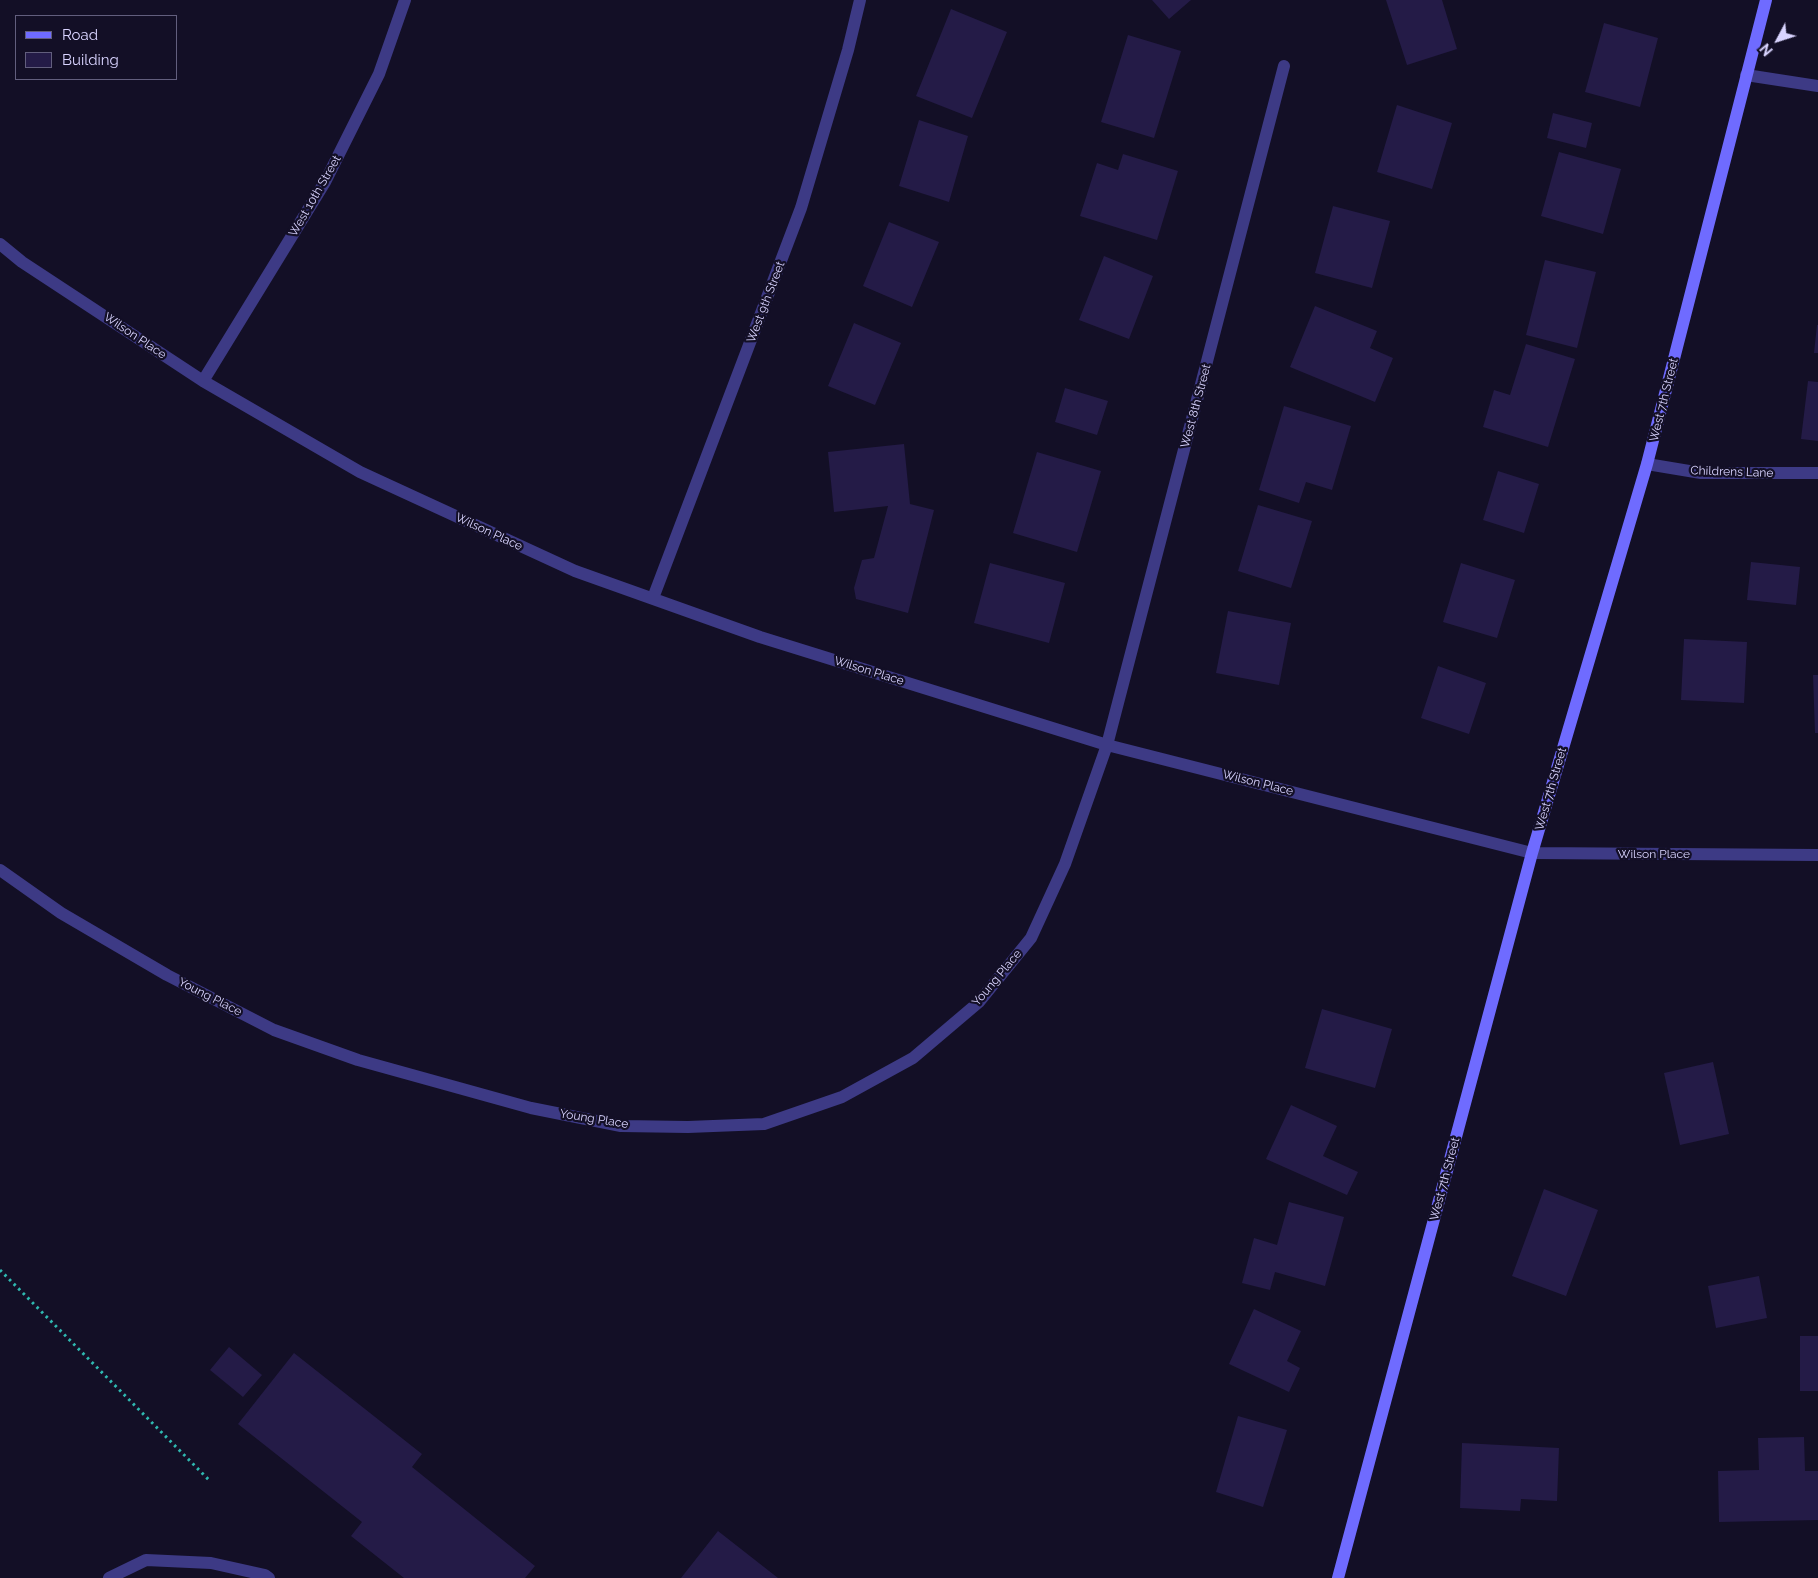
<!DOCTYPE html>
<html>
<head>
<meta charset="utf-8">
<style>
	body { margin:0 }
	#map { position:relative; width:1818px; height:1578px; overflow:hidden; background:#130f26; font-family:Raleway,sans-serif }
	canvas { display:block }
	.legend { position:absolute; left:15px; top:15px; width:162px; height:65px; box-sizing:border-box; background:#130f26; border:1px solid #625e7d; margin:0; padding:6px 9px; list-style:none; font-size:15px; color:#d9d4ff }
	.legend li { display:flex; align-items:center; gap:10px; height:25px }
	.legend b { width:25px; border:1px solid #625e7d }
	.north { position:absolute; left:1753px; top:15px; width:50px; height:50px; -webkit-text-stroke:4px #130f26; paint-order:stroke; rotate:230deg; font-size:14px; font-weight:700; line-height:20px; text-align:center; color:#d9d4ff }
	.north::after { content:''; display:block; margin:auto; width:18px; height:22px; background:#d9d4ff; clip-path:polygon(50% 0,100% 100%,50% 72%,0 100%) }
</style>
</head>
<body>
<div id="map">
<canvas width="1818" height="1578"></canvas>
<ul class="legend">
<li><b style="height:6px;background:#6f6bff"></b>Road</li>
<li><b style="height:14px;background:#241b47"></b>Building</li>
</ul>
<div class="north">N</div>
</div>
<script>
const ctx = document.querySelector('canvas').getContext('2d');
ctx.lineJoin = 'round';
function fillPath(path, color) { ctx.fillStyle = color; ctx.fill(path, 'evenodd'); }
const toPath = rows => new Path2D(rows.map(r => 'M' + r).join(''));
function trace(path, color, width, dash) { ctx.strokeStyle = color; ctx.lineWidth = width; ctx.lineCap = dash ? 'butt' : 'round'; ctx.setLineDash(dash || []); ctx.stroke(path); }
function drawText(font, color, halo, rows, align = 'center') {
  ctx.font = font + ' Raleway,sans-serif'; ctx.lineWidth = 4.5; ctx.setLineDash([]); ctx.textBaseline = 'middle'; ctx.strokeStyle = halo; ctx.fillStyle = color; for (const [text, x, y, turn = 0] of rows) {
    ctx.save(); ctx.translate(x, y); ctx.rotate((+turn || 0) * Math.PI / 180); ctx.textAlign = isNaN(turn) ? turn : align; if (halo) ctx.strokeText(text, 0, 0); ctx.fillText(text, 0, 0); ctx.restore();
  }
}
fillPath(toPath([
	[1152,0,1191,0,1169,19],
	[1386,0,1442,0,1457,49,1407,65],
	[951,9,1007,32,972,118,916,96],
	[1604,23,1658,38,1640,107,1585,92],
	[1128,35,1181,51,1154,138,1101,122],
	[1397,105,1452,123,1432,189,1377,172],
	[1553,113,1592,123,1586,148,1547,138],
	[919,120,968,136,949,202,899,186],
	[1559,152,1621,169,1603,234,1541,216],
	[1123,154,1178,171,1157,240,1080,216,1097,163,1118,170],
	[1333,206,1390,221,1372,288,1315,273],
	[889,222,939,242,912,307,863,286],
	[1104,256,1153,276,1129,339,1079,320],
	[1545,260,1596,272,1577,348,1526,335],
	[1315,306,1377,331,1370,348,1393,358,1375,402,1290,367],
	[854,323,901,343,875,405,828,386],
	[1817,325,1818,325,1818,353,1814,353],
	[1526,344,1575,359,1548,447,1483,427,1494,390,1510,395],
	[1808,381,1818,382,1818,441,1801,439],
	[1065,388,1108,401,1097,435,1055,422],
	[1284,406,1351,426,1332,490,1306,482,1299,503,1259,490],
	[904,444,910,504,934,510,908,613,856,599,854,588,862,560,874,558,888,506,834,512,828,452],
	[1037,452,1101,471,1077,552,1013,533],
	[1498,471,1539,484,1524,533,1483,520],
	[1258,505,1312,521,1291,588,1238,571],
	[1751,562,1800,567,1796,605,1747,600],
	[990,563,1065,583,1049,643,974,623],
	[1461,563,1515,580,1497,638,1443,622],
	[1228,611,1291,623,1279,685,1216,673],
	[1684,639,1747,642,1744,703,1681,700],
	[1438,666,1486,683,1469,734,1421,718],
	[1813,675,1818,675,1818,733,1815,733],
	[1322,1009,1392,1029,1375,1088,1305,1068],
	[1713,1062,1729,1134,1680,1145,1664,1073],
	[1291,1105,1337,1126,1323,1156,1358,1172,1347,1195,1266,1159],
	[1544,1189,1598,1210,1566,1296,1512,1276],
	[1289,1202,1344,1217,1325,1286,1275,1272,1270,1290,1242,1283,1254,1238,1277,1245],
	[1759,1276,1767,1318,1716,1328,1708,1286],
	[1254,1309,1301,1331,1287,1361,1300,1368,1289,1392,1229,1364],
	[1800,1336,1818,1336,1818,1391,1800,1391],
	[229,1347,262,1375,243,1397,210,1370],
	[294,1353,422,1454,412,1467,535,1566,525,1578,404,1578,351,1536,362,1522,238,1424],
	[1238,1416,1287,1430,1263,1507,1216,1492],
	[1804,1437,1805,1471,1818,1471,1818,1520,1719,1522,1718,1471,1759,1470,1758,1438],
	[1462,1443,1559,1448,1557,1501,1521,1499,1520,1511,1460,1508],
	[718,1531,778,1578,681,1578]
]), '#241b47');
trace(toPath([
	[0,1270,210,1481]
]), '#2fb8b0', 3, [2.5, 4]);
trace(toPath([
	[1746,75,1818,86],
	[0,244,22,262,203,381,360,472,575,571,760,637,1107,745,1532,853,1818,855],
	[203,381,325,182,379,74,405,0],
	[1647,464,1701,473,1818,473],
	[653,598,801,208,848,50,860,0],
	[0,870,61,913,167,975,274,1030,358,1060,531,1108,621,1126,688,1127,764,1124,842,1097,913,1058,979,1002,1031,938,1065,864,1107,745,1284,66],
	[109,1578,146,1560,211,1563,265,1575,269,1578]
]), '#3d3a85', 12);
trace(toPath([
	[1338,1578,1532,853,1647,464,1766,0]
]), '#6f6bff', 12);
drawText('12px', '#d9d4ff', '#130f26', [
	["West 10th Street",315,196,-60],
	["West 9th Street",766,302,-69],
	["Wilson Place",135,336,34],
	["West 7th Street",1664,400,-76],
	["West 8th Street",1196,406,-75],
	["Childrens Lane",1732,472,2],
	["Wilson Place",489,532,25],
	["Wilson Place",869,671,17],
	["Wilson Place",1258,783,14],
	["West 7th Street",1551,789,-74],
	["Wilson Place",1654,854],
	["Young Place",997,978,-50],
	["Young Place",210,997,27],
	["Young Place",594,1119,9],
	["West 7th Street",1445,1179,-75]
]);
</script>
</body>
</html>
